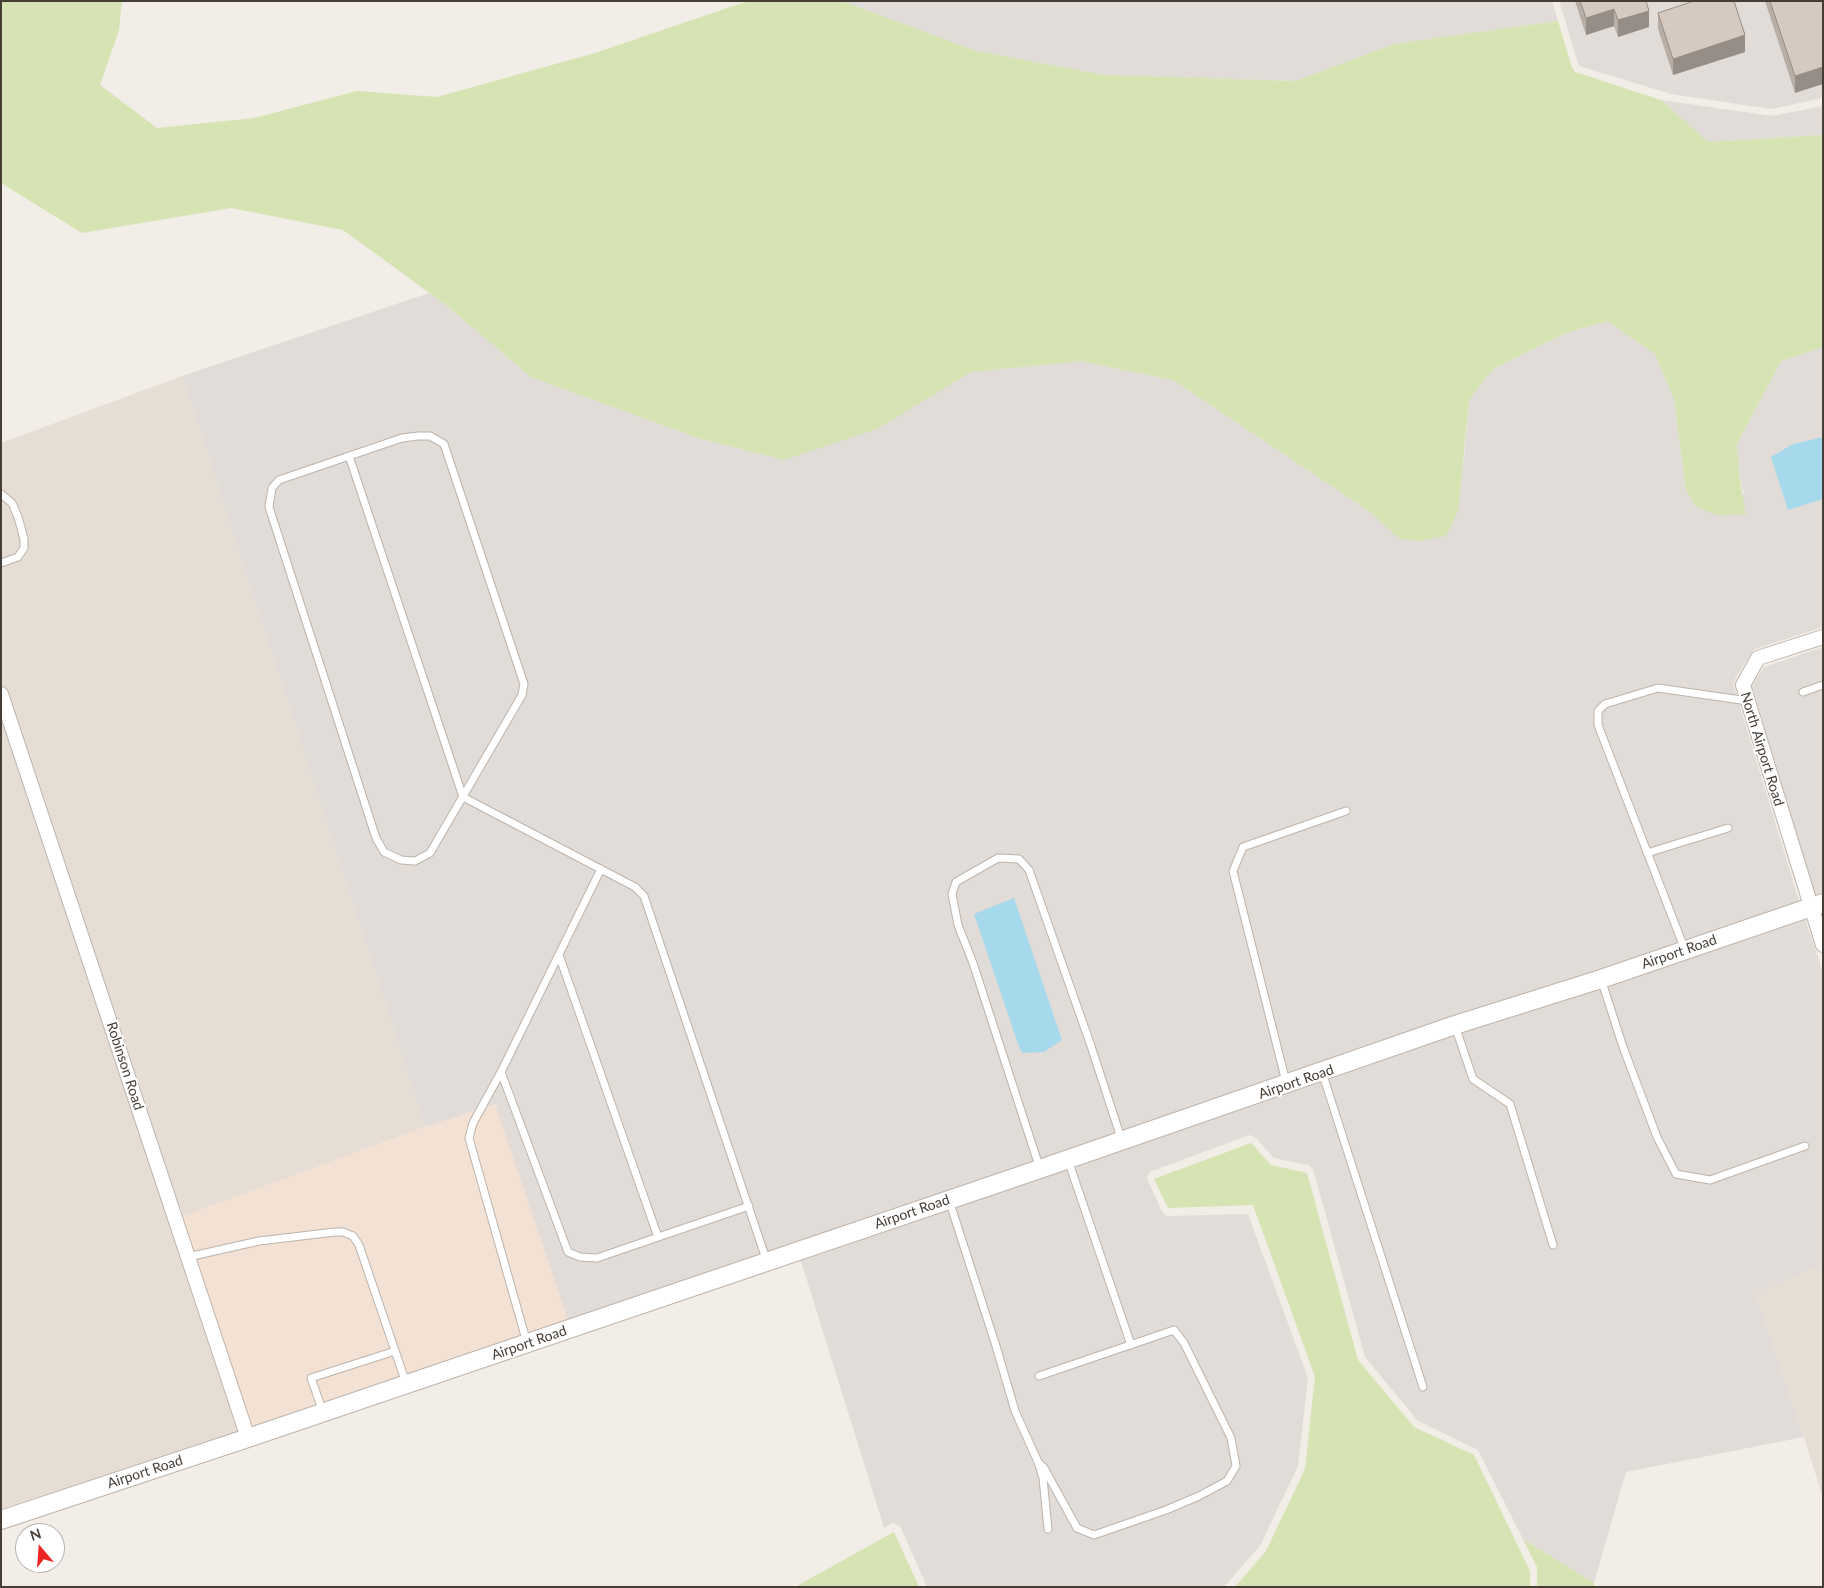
<!DOCTYPE html>
<html>
<head>
<meta charset="utf-8">
<style>
	body { margin:0 }
	#map { position:relative; width:1824px; height:1588px; overflow:hidden; background:#f2ede7; font-family:Lato,sans-serif }
	canvas { display:block }
	.frame { position:absolute; inset:0; border:2px solid #453d36; pointer-events:none }
	.north { position:absolute; left:15px; top:1523px; width:50px; height:50px; box-sizing:border-box; background:#fff; border:1px solid #b5b1af; border-radius:50%; rotate:342deg; font-size:14px; font-weight:700; line-height:20px; text-align:center; color:#453d36 }
	.north::after { content:''; display:block; margin:auto; width:18px; height:22px; background:#ec2524; clip-path:polygon(50% 0,100% 100%,50% 72%,0 100%) }
</style>
</head>
<body>
<div id="map">
<canvas width="1824" height="1588"></canvas>
<div class="frame"></div>
<div class="north">N</div>
</div>
<script>
const ctx = document.querySelector('canvas').getContext('2d');
ctx.lineJoin = 'round';
function fillPath(path, color) { ctx.fillStyle = color; ctx.fill(path, 'evenodd'); }
const toPath = rows => new Path2D(rows.map(r => 'M' + r).join(''));
function trace(path, color, width, dash) { ctx.strokeStyle = color; ctx.lineWidth = width; ctx.lineCap = dash ? 'butt' : 'round'; ctx.setLineDash(dash || []); ctx.stroke(path); }
function drawText(font, color, halo, rows, align = 'center') {
  ctx.font = font + ' Lato,sans-serif'; ctx.lineWidth = 4; ctx.setLineDash([]); ctx.textBaseline = 'middle'; ctx.strokeStyle = halo; ctx.fillStyle = color; for (const [text, x, y, turn = 0] of rows) {
    ctx.save(); ctx.translate(x, y); ctx.rotate((+turn || 0) * Math.PI / 180); ctx.textAlign = isNaN(turn) ? turn : align; if (halo) ctx.strokeText(text, 0, 0); ctx.fillText(text, 0, 0); ctx.restore();
  }
}
fillPath(toPath([
	[182,376,425,1127,179,1218,242,1430,1,1509,1,443],
	[1823,1264,1823,1498,1804,1437,1756,1294]
]), '#e6ded5');
fillPath(toPath([
	[495,1103,568,1320,242,1430,179,1218,425,1127]
]), '#f3e1d3');
fillPath(toPath([
	[842,1,1552,1,1558,21,1394,44,1296,81,1105,75,976,51],
	[1559,1,1823,1,1823,98,1771,109,1671,94,1579,66],
	[1661,100,1772,116,1823,106,1823,135,1708,142],
	[429,293,446,305,531,377,698,438,784,460,971,372,1080,361,1173,380,1369,511,1400,539,1464,460,1469,400,1493,369,1566,333,1607,321,1655,354,1674,399,1686,490,1696,507,1744,494,1739,475,1737,444,1781,361,1823,347,1823,437,1793,444,1788,509,1823,499,1823,627,1755,649,1751,653,1735,679,1734,687,1799,901,1598,970,1452,1016,1119,1132,568,1320,495,1104,425,1127,182,376],
	[1823,647,1823,892,1815,895,1752,686,1764,667],
	[1805,919,1823,972,1823,1264,1756,1294,1804,1437,1626,1472,1594,1583,1523,1539,1478,1450,1418,1421,1365,1357,1313,1169,1308,1165,1274,1158,1256,1138,1250,1135,1152,1171,1148,1174,1147,1179,1162,1211,1167,1216,1248,1214,1308,1378,1298,1466,1260,1546,1224,1587,927,1587,900,1526,893,1523,884,1528,801,1261,1325,1081,1458,1034,1604,988]
]), '#e1dcd8');
fillPath(toPath([
	[1,1,122,1,119,30,100,85,157,128,254,118,357,91,437,97,595,53,748,1,842,1,976,51,1105,75,1296,81,1394,44,1558,21,1572,68,1575,72,1661,100,1708,142,1823,135,1823,347,1781,361,1737,444,1739,475,1746,514,1717,515,1696,507,1686,490,1674,399,1655,354,1607,321,1566,333,1493,369,1469,400,1458,511,1446,536,1419,541,1400,539,1369,511,1173,380,1080,361,971,372,877,429,784,460,698,438,531,377,446,305,343,230,231,208,82,233,1,183],
	[1251,1143,1271,1165,1307,1173,1358,1360,1414,1427,1474,1455,1530,1571,1530,1587,1235,1587,1266,1551,1305,1469,1315,1377,1253,1205,1168,1208,1154,1179],
	[894,1532,919,1587,795,1587],
	[1523,1539,1594,1583,1594,1587,1537,1587,1537,1567]
]), '#d5e4b2');
fillPath(toPath([
	[1823,437,1823,499,1788,510,1771,457,1793,444],
	[1014,898,1062,1040,1044,1052,1022,1053,1017,1041,974,914]
]), '#a6d9eb');
const service = toPath([
	[418,436,430,436,444,444,524,684,522,695,430,853,415,861,401,860,384,852,376,838,269,507,272,488,279,480,402,438,418,436],
	[349,456,463,797,635,887,644,896,767,1262],
	[1,494,12,503,18,517,24,539,24,548,18,557,1,563],
	[1803,692,1823,685],
	[1647,853,1728,828],
	[601,869,501,1072,568,1252,580,1257,597,1258,749,1206],
	[1685,950,1598,725,1598,711,1605,704,1658,688,1748,701],
	[559,955,658,1237],
	[1601,979,1623,1047,1657,1137,1676,1174,1710,1180,1805,1146],
	[1455,1026,1473,1079,1510,1104,1553,1245],
	[501,1072,473,1123,469,1138,527,1343],
	[1322,1072,1423,1387],
	[1286,1082,1233,871,1243,847,1346,811],
	[1068,1160,1131,1345],
	[1040,1169,973,963,958,925,952,894,956,882,998,858,1019,859,1029,870,1091,1046,1122,1141],
	[949,1200,996,1346,1015,1411,1038,1462,1043,1478,1048,1529],
	[188,1257,259,1241,335,1232,343,1232,353,1236,359,1245,406,1383],
	[323,1412,311,1378,395,1351],
	[1038,1462,1044,1468,1077,1528,1094,1535,1166,1510,1199,1496,1227,1481,1236,1466,1231,1438,1184,1343,1174,1330,1039,1376]
]);
const minor = toPath([
	[1823,637,1758,658,1743,685,1823,945],
	[1,694,248,1438]
]);
const tertiary = toPath([
	[1,1520,248,1438,1040,1169,1455,1025,1601,979,1823,903]
]);
trace(service, '#bdb3aa', 9);
trace(minor, '#bdb3aa', 16);
trace(tertiary, '#bdb3aa', 20);
trace(service, '#fff', 7);
trace(minor, '#fff', 14);
trace(tertiary, '#fff', 18);
fillPath(toPath([
	[1575,1,1646,1,1649,27,1618,37,1614,26,1586,35],
	[1765,1,1823,1,1795,93],
	[1658,13,1745,52,1673,75,1658,29]
]), '#b8aea5');
fillPath(toPath([
	[1614,9,1614,26,1586,35,1586,18],
	[1649,11,1649,27,1618,37,1618,20],
	[1745,35,1745,52,1673,75,1673,59],
	[1823,67,1823,84,1795,93,1795,76]
]), '#968d86');
const building = toPath([
	[1580,1,1646,1,1649,11,1618,20,1614,9,1586,18,1580,1],
	[1694,1,1734,1,1745,35,1673,59,1658,13,1694,1],
	[1770,1,1823,1,1823,67,1795,76,1770,1]
]);
fillPath(building, '#d6cac0');
trace(building, '#968d86', 1);
drawText('14px', '#453d36', '#fff', [
	["North Airport Road",1762,749,73],
	["Airport Road",1679,952,-19],
	["Robinson Road",125,1066,72],
	["Airport Road",1296,1082,-19],
	["Airport Road",912,1212,-19],
	["Airport Road",529,1343,-19],
	["Airport Road",145,1472,-18]
]);
</script>
</body>
</html>
